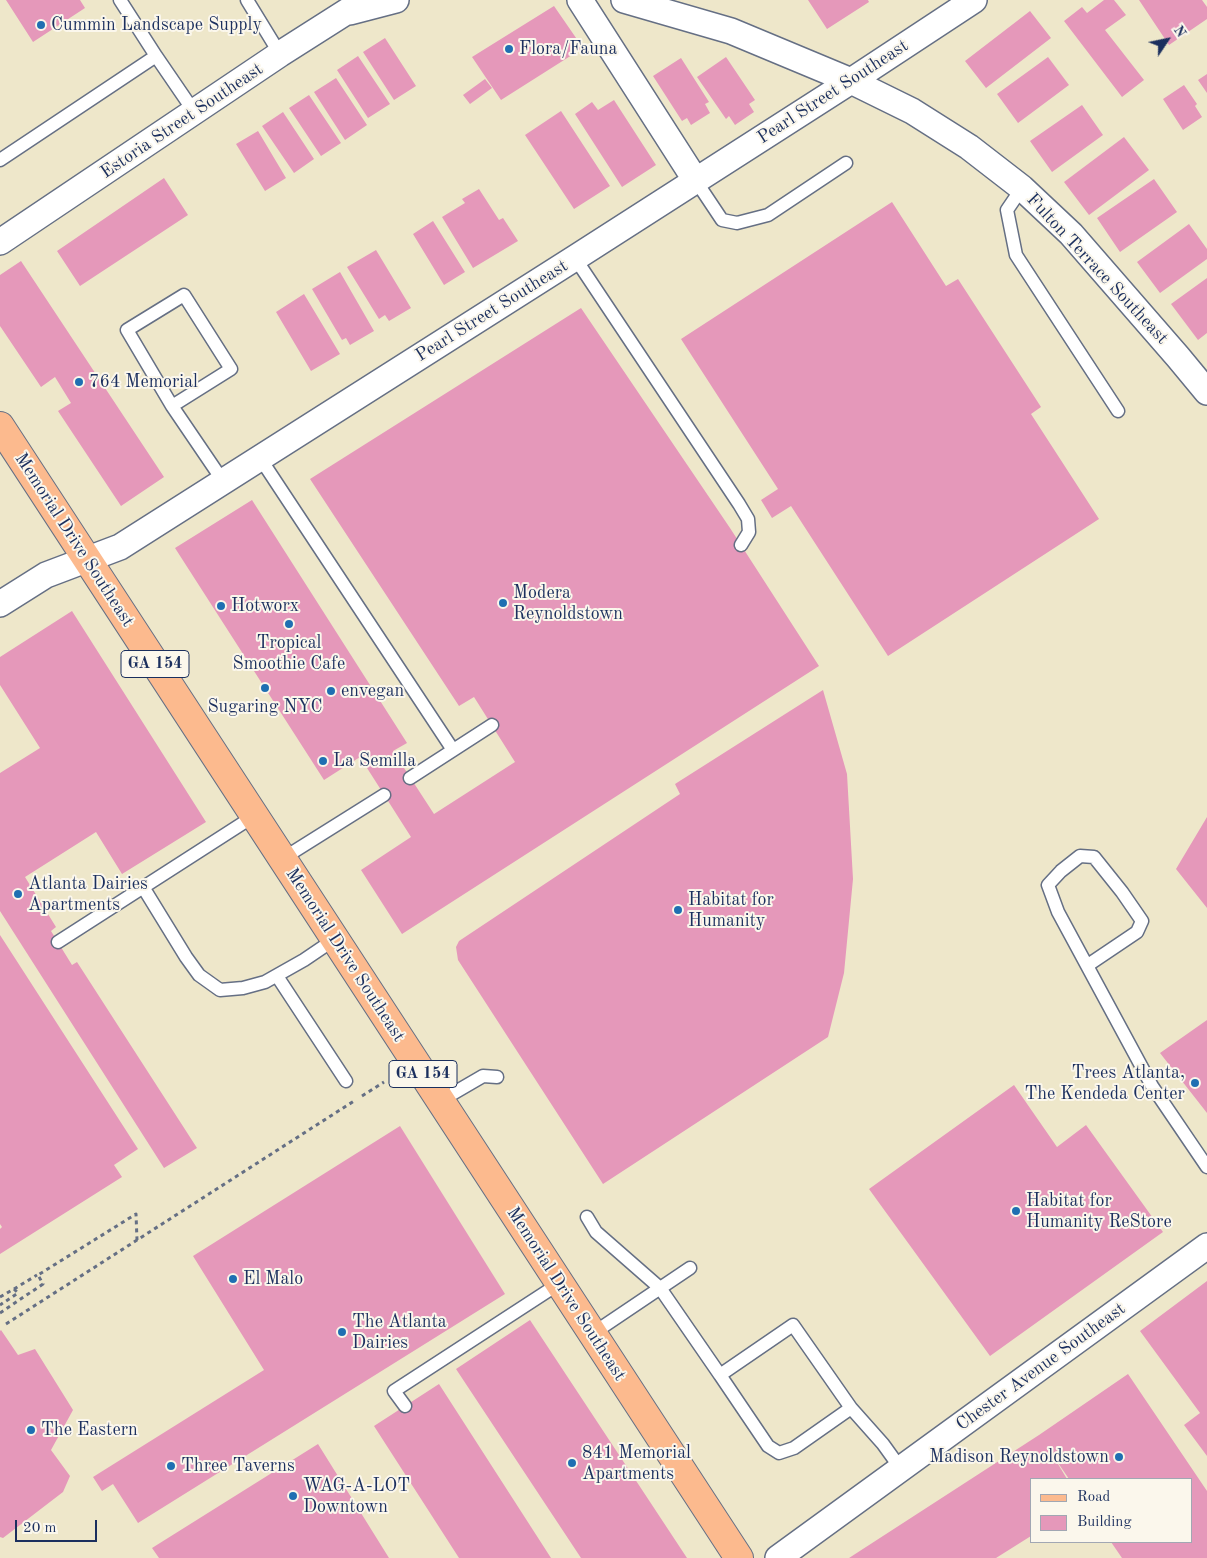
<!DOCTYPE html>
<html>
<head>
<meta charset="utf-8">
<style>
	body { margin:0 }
	#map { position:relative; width:1207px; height:1558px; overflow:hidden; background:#eee7ca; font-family:"Old Standard TT",serif }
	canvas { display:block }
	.legend { position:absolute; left:1030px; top:1478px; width:162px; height:65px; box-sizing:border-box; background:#fbf7ec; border:1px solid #a1a7b3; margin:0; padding:6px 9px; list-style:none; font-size:15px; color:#1b2f5e }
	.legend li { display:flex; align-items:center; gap:10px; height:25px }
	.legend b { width:25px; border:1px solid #a1a7b3 }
	.north { position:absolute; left:1142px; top:15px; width:50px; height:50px; -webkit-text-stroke:4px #fbf7ec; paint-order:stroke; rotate:56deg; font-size:14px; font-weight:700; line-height:20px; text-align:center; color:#1b2f5e }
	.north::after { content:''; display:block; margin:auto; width:18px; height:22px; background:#1b2f5e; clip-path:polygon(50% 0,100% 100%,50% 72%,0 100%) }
	.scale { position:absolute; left:15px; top:1520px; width:82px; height:22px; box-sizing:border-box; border:2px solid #1b2f5e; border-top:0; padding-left:6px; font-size:15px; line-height:18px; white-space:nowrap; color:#1b2f5e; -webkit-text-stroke:4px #fbf7ec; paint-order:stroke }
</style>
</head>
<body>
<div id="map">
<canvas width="1207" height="1558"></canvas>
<ul class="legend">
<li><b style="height:6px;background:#fcba8e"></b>Road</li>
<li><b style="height:14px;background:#e598ba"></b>Building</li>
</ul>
<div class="north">N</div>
<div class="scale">20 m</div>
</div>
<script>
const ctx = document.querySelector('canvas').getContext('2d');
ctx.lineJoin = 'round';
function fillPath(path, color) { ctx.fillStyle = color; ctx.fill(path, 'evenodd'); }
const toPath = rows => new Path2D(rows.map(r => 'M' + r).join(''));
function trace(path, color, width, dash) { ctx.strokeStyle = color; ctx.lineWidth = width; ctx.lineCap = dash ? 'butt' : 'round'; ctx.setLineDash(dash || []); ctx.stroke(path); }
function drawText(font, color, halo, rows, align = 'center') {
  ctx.font = font + ' "Old Standard TT",serif'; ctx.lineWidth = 4; ctx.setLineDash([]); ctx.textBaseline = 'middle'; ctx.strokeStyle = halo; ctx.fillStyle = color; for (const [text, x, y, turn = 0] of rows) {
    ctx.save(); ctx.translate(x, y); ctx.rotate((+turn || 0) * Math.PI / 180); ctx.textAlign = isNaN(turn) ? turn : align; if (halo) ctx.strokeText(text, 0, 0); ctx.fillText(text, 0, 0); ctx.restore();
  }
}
fillPath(toPath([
	[6,0,80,0,85,8,33,42],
	[808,0,868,0,869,2,827,29],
	[1104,0,1114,0,1126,15,1105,30,1144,80,1122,97,1064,21,1082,7,1087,13],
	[1139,0,1202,0,1207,7,1207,19,1169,45],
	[554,6,583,48,501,100,472,57],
	[1030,11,1051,38,986,88,965,61],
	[385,38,416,86,394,100,363,52],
	[358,56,390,104,368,118,337,70],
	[726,57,755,100,749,104,754,112,735,125,729,116,726,119,697,77],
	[1048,57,1069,85,1018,123,997,94],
	[681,58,709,102,705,104,710,113,691,125,687,118,682,121,653,76],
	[1207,74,1207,93,1198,80],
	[336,78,367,125,345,140,314,92],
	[485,79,492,88,470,104,463,95],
	[1184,85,1197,104,1195,106,1202,117,1183,130,1163,99],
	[309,95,341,143,321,156,289,108],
	[614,100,656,165,622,187,575,114,592,102,598,110],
	[1082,105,1103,135,1052,172,1030,141],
	[561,111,610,186,574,209,525,135],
	[283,112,314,159,294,173,262,126],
	[258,131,286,178,265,191,236,144],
	[1124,137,1149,170,1089,215,1064,182],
	[164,178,188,215,80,286,57,251],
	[1154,179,1177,212,1120,252,1097,218],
	[479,189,499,220,503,218,518,241,473,268,442,217,465,203,462,199],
	[892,202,946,286,958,279,1041,407,1031,414,1099,519,888,656,791,506,772,518,761,500,778,489,681,339],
	[433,221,465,272,444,285,413,234],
	[1189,224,1207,249,1207,259,1160,293,1137,262],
	[376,250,411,308,389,321,385,315,379,319,347,267],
	[21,261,164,477,121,506,58,411,71,403,55,377,41,387,0,326,0,275],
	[340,272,374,331,350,345,346,338,342,340,312,289],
	[1207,278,1207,333,1198,340,1171,304],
	[304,294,340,354,311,371,276,312],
	[581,308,730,528,819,666,402,934,361,870,411,837,360,757,324,780,175,548,252,500,407,743,393,751,434,814,515,762,474,697,459,706,310,479],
	[72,611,206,822,122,874,96,832,25,877,56,927,51,931,72,965,77,962,197,1148,164,1168,0,911,0,773,40,748,0,685,0,657],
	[823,690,847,774,853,879,844,973,828,1037,603,1184,458,960,456,947,459,941,680,794,675,784],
	[1207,817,1207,908,1176,869],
	[0,935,138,1149,114,1165,122,1177,0,1254,0,1229,2,1227,0,1224],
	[1207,1020,1207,1113,1160,1053],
	[1014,1085,1057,1147,1086,1125,1163,1232,990,1356,869,1189],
	[400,1126,505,1294,138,1523,113,1484,102,1491,93,1477,264,1370,193,1256],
	[1207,1281,1207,1456,1184,1425,1200,1413,1140,1331],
	[530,1320,687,1558,581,1558,456,1369],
	[1,1330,18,1355,35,1349,73,1410,51,1450,70,1476,63,1492,3,1538,0,1537,0,1331],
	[1128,1374,1207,1491,1207,1558,1122,1558,1111,1542,1191,1542,1191,1479,1069,1479,1052,1454,1067,1479,1031,1479,1031,1536,996,1558,849,1558,1039,1435],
	[439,1384,551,1558,459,1558,374,1426],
	[318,1444,389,1558,159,1558,152,1548]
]), '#e598ba');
const lane = toPath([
	[247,0,280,54],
	[156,56,195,113],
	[0,160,156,56,120,0],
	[696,181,722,220,737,223,768,215,846,163],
	[1022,188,1007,210,1016,255,1118,411],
	[575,258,739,504,748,519,749,532,741,545],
	[172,406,231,369,184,295,127,330,172,406,223,481],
	[260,458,453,750],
	[410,778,492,725],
	[282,859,384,795],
	[143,887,186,957,199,975,220,990,243,988,265,982,304,960,335,939],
	[58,942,254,816],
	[1088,965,1137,932,1142,921,1122,892,1094,857,1080,856,1061,871,1048,885,1058,912,1152,1086,1207,1167],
	[277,976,346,1081],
	[440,1101,483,1076,497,1077],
	[587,1217,596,1232,660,1288,720,1375,793,1325,851,1408,883,1444,901,1469],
	[592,1334,690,1268],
	[720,1375,768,1446,779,1453,794,1448,851,1408],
	[405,1406,394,1391,560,1283]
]);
const street = toPath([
	[580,0,696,181],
	[624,0,731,31,851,81,912,111,969,147,1022,188,1071,234,1178,357,1207,392],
	[350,12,396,0],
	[0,242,280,54,365,0],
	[0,604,46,575,120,547,575,258,851,81,974,0],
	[778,1558,1207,1246]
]);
const primary = toPath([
	[0,426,739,1558]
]);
trace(lane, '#656f84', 15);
trace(street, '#656f84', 28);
trace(primary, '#656f84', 30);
trace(toPath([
	[362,1096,384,1082],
	[14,1289,37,1275],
	[0,1297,14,1289,18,1293,0,1305],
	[0,1313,43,1284,38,1275,136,1214,137,1240],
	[6,1324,354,1101]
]), '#656f84', 3, [4, 4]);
trace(lane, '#fff', 12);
trace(street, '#fff', 25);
trace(primary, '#fcba8e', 28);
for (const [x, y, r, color] of [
	[41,25,5,"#1f6fb2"],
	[509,49,5,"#1f6fb2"],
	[79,382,5,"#1f6fb2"],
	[503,603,5,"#1f6fb2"],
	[221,606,5,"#1f6fb2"],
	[289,624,5,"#1f6fb2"],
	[265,688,5,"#1f6fb2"],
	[331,691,5,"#1f6fb2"],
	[323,761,5,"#1f6fb2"],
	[18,894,5,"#1f6fb2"],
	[678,910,5,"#1f6fb2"],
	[1195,1083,5,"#1f6fb2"],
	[1016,1211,5,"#1f6fb2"],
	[233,1279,5,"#1f6fb2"],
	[342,1332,5,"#1f6fb2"],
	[31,1430,5,"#1f6fb2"],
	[1119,1457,5,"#1f6fb2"],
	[572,1463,5,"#1f6fb2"],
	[171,1466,5,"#1f6fb2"],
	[293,1496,5,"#1f6fb2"]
]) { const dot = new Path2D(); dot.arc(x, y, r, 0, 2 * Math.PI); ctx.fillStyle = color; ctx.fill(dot); trace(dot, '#fbf7ec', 2); }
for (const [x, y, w] of [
	[155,664,68],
	[423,1074,68]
]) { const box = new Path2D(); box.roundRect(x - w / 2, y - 13.5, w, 27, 4); ctx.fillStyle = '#fbf7ec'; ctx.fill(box); trace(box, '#1b2f5e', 1); }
drawText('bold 16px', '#1b2f5e', null, [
	["GA 154",155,664],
	["GA 154",423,1074]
]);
drawText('18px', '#1b2f5e', '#fbf7ec', [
	["Cummin Landscape Supply",51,25],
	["Flora/Fauna",519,49],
	["764 Memorial",89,382],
	["Modera",513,593],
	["Reynoldstown",513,614],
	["Hotworx",231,606],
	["Tropical",289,643,"center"],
	["Smoothie Cafe",289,664,"center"],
	["envegan",341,691],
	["Sugaring NYC",265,707,"center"],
	["La Semilla",333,761],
	["Atlanta Dairies",28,884],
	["Apartments",28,905],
	["Habitat for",688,900],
	["Humanity",688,921],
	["Trees Atlanta,",1185,1073,"right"],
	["The Kendeda Center",1185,1094,"right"],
	["Habitat for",1026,1201],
	["Humanity ReStore",1026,1222],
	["El Malo",243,1279],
	["The Atlanta",352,1322],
	["Dairies",352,1343],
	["The Eastern",41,1430],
	["841 Memorial",582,1453],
	["Apartments",582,1474],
	["Madison Reynoldstown",1109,1457,"right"],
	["Three Taverns",181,1466],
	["WAG-A-LOT",303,1486],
	["Downtown",303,1507]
], 'left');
drawText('18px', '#1b2f5e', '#fbf7ec', [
	["Pearl Street Southeast",833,92,-33],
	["Estoria Street Southeast",182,121,-34],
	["Fulton Terrace Southeast",1097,269,47],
	["Pearl Street Southeast",492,311,-32],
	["Memorial Drive Southeast",74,540,57],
	["Memorial Drive Southeast",345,955,57],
	["Memorial Drive Southeast",566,1294,57],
	["Chester Avenue Southeast",1041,1367,-36]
]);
</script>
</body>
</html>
